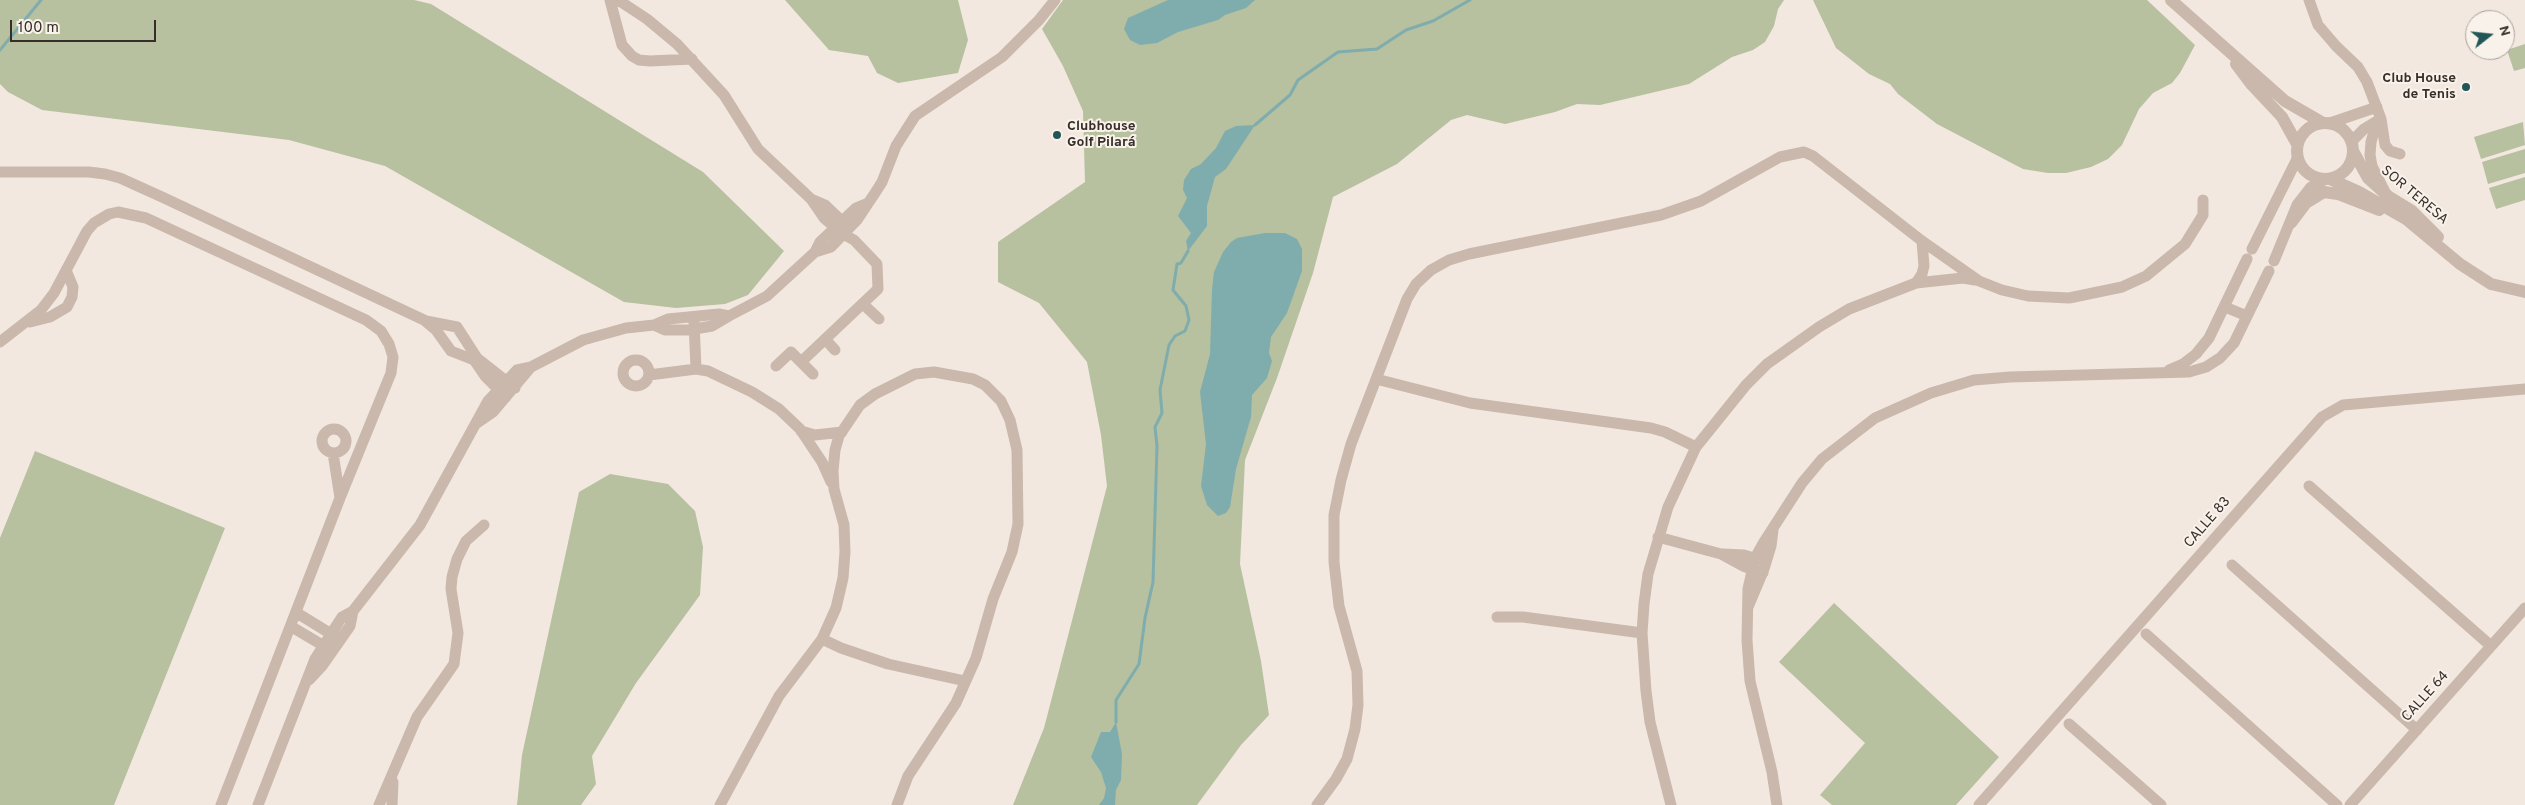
<!DOCTYPE html>
<html>
<head>
<meta charset="utf-8">
<style>
	body { margin:0 }
	#map { position:relative; width:2525px; height:805px; overflow:hidden; background:#f2e8df; font-family:Overpass,sans-serif }
	canvas { display:block }
	.north { position:absolute; left:2465px; top:10px; width:50px; height:50px; box-sizing:border-box; background:#f9f2eb; border:1px solid #aba49e; border-radius:50%; rotate:74deg; font-size:14px; font-weight:700; line-height:20px; text-align:center; color:#372e2a }
	.north::after { content:''; display:block; margin:auto; width:18px; height:22px; background:#225657; clip-path:polygon(50% 0,100% 100%,50% 72%,0 100%) }
	.scale { position:absolute; left:10px; top:20px; width:146px; height:22px; box-sizing:border-box; border:2px solid #372e2a; border-top:0; padding-left:6px; font-size:15px; line-height:18px; white-space:nowrap; color:#372e2a; -webkit-text-stroke:4px #f9f2eb; paint-order:stroke }
</style>
</head>
<body>
<div id="map">
<canvas width="2525" height="805"></canvas>
<div class="north">N</div>
<div class="scale">100 m</div>
</div>
<script>
const ctx = document.querySelector('canvas').getContext('2d');
ctx.lineJoin = 'round';
function fillPath(path, color) { ctx.fillStyle = color; ctx.fill(path, 'evenodd'); }
const toPath = rows => new Path2D(rows.map(r => 'M' + r).join(''));
function trace(path, color, width, dash) { ctx.strokeStyle = color; ctx.lineWidth = width; ctx.lineCap = dash ? 'butt' : 'round'; ctx.setLineDash(dash || []); ctx.stroke(path); }
function drawText(font, color, halo, rows, align = 'center') {
  ctx.font = font + ' Overpass,sans-serif'; ctx.lineWidth = 4; ctx.setLineDash([]); ctx.textBaseline = 'middle'; ctx.strokeStyle = halo; ctx.fillStyle = color; for (const [text, x, y, turn = 0] of rows) {
    ctx.save(); ctx.translate(x, y); ctx.rotate((+turn || 0) * Math.PI / 180); ctx.textAlign = isNaN(turn) ? turn : align; if (halo) ctx.strokeText(text, 0, 0); ctx.fillText(text, 0, 0); ctx.restore();
  }
}
fillPath(toPath([
	[0,0,414,0,431,4,703,172,784,251,748,295,725,304,676,308,624,302,385,166,289,140,42,110,8,92,0,84],
	[785,0,958,0,968,40,958,73,898,83,877,73,868,56,829,50],
	[1063,0,1784,0,1778,9,1774,26,1765,42,1753,50,1732,57,1689,84,1600,105,1577,104,1555,112,1505,124,1467,115,1451,120,1397,164,1333,197,1313,273,1277,378,1245,460,1240,564,1261,661,1269,715,1241,745,1197,805,1013,805,1044,728,1107,486,1101,435,1087,362,1039,303,998,282,998,242,1085,182,1083,111,1063,66,1042,29],
	[1813,0,2147,0,2195,45,2180,73,2172,83,2153,93,2139,109,2122,145,2108,159,2091,167,2066,173,2048,173,2023,169,1937,124,1898,94,1890,84,1869,74,1836,48],
	[2525,44,2525,68,2514,71,2507,50],
	[2523,122,2525,145,2481,159,2474,137],
	[2525,149,2525,173,2488,184,2482,162],
	[2525,177,2525,200,2496,209,2489,188],
	[35,451,225,528,114,805,0,805,0,538],
	[610,474,668,484,695,511,703,547,700,595,636,683,592,756,596,784,581,805,517,805,522,755,579,492],
	[1834,603,1999,757,1956,805,1832,805,1820,795,1865,743,1779,662]
]), '#b7c09f');
fillPath(toPath([
	[1168,0,1255,0,1246,8,1225,15,1218,20,1178,32,1157,43,1140,45,1130,40,1124,29,1128,18],
	[1255,125,1226,169,1215,177,1207,206,1207,226,1188,251,1186,241,1191,233,1178,216,1187,198,1183,190,1184,180,1191,169,1201,164,1216,148,1225,131,1236,126],
	[1265,233,1285,233,1297,239,1302,249,1302,271,1287,313,1271,337,1269,353,1272,361,1267,378,1252,395,1251,417,1236,469,1230,507,1226,513,1218,516,1207,505,1201,486,1206,444,1200,392,1210,354,1212,289,1214,272,1223,252,1231,242,1237,238],
	[1116,722,1122,754,1121,780,1116,790,1115,805,1099,805,1104,798,1106,788,1101,772,1091,757,1101,732,1110,732]
]), '#7fadad');
trace(toPath([
	[0,50,41,0],
	[1255,125,1290,95,1298,80,1338,52,1377,49,1406,30,1433,21,1470,0],
	[1116,722,1116,700,1139,664,1145,618,1153,582,1157,446,1155,427,1162,413,1160,390,1169,345,1175,336,1185,331,1189,320,1186,306,1173,290,1177,264,1181,263,1188,251]
]), '#7fadad', 3);
trace(toPath([
	[610,0,622,45,632,56,639,60,650,61,692,59],
	[618,0,647,19,677,44,724,95,758,149,811,199,824,218,843,234,854,240,877,264,878,289,801,362,813,374],
	[2309,0,2318,25,2336,46,2358,67,2367,82,2381,119,2385,145,2390,151,2400,154],
	[2377,121,2371,142,2370,155,2372,166,2385,192],
	[2330,123,2377,107],
	[2351,142,2364,129,2379,120],
	[0,172,89,172,105,174,120,178,162,197,424,320,436,330,451,351,474,360,485,376,506,397],
	[811,199,825,205,846,225],
	[2252,249,2297,159],
	[815,252,820,242,856,208,868,203],
	[2274,261,2297,205,2311,187,2326,179],
	[1916,283,1922,274,1924,266,1922,241],
	[863,304,879,319],
	[2225,307,2247,316],
	[729,316,767,296,815,252,831,247,857,220,875,193,882,182,896,146,915,116,1002,57,1039,20,1055,0],
	[426,321,457,327,477,358,515,388],
	[694,321,696,369],
	[30,322,50,317,67,307,72,297,73,287,66,270],
	[825,339,835,350],
	[0,342,41,310,54,293,87,231,94,223,109,214,118,212,146,218,366,320,381,331,389,344,393,357,391,373,340,498],
	'623 373a13 13 0 1 1 26 0a13 13 0 1 1-26 0Z',
	[776,366,791,352,801,362],
	[2169,370,2183,364,2196,354,2209,338,2247,259],
	[649,375,696,369,708,371,752,392,779,409,800,429,822,462,831,482],
	[1376,379,1470,403,1651,428,1665,432,1696,447],
	[477,423,493,412,531,367],
	'322 441a12 12 0 1 1 24 0a12 12 0 1 1-24 0Z',
	[801,431,815,435,842,432],
	[2309,486,2491,646],
	[1658,537,1721,554,1743,566,1763,573],
	[1723,554,1744,555,1761,560],
	[2232,565,2417,730],
	[1748,607,1764,569,1771,546,1773,530],
	[297,613,336,637],
	[1497,617,1523,617,1642,633],
	[292,627,329,649],
	[2146,634,2337,805],
	[822,639,841,648,888,664,965,681],
	[309,680,322,666,350,626,353,611],
	[2069,724,2161,805],
	[221,805,340,498,333,453],
	[258,805,315,659,342,617,353,611,420,525,488,401,517,370,531,367,583,340,626,328,654,325,668,319,719,314,729,316,712,326,689,330,665,330,654,325],
	[379,805,417,717,454,664,458,633,451,589,452,577,457,559,466,541,484,525],
	[392,805,393,782],
	[720,805,779,696,822,639,836,608,843,578,845,552,844,525,834,489,833,471,835,450,839,436,860,405,875,394,915,374,934,372,973,379,985,385,1001,401,1010,420,1017,450,1018,524,1012,552,993,599,976,658,956,703,908,776,897,805],
	[1317,805,1336,779,1347,759,1355,729,1358,705,1357,671,1339,606,1334,562,1334,515,1341,480,1351,444,1407,299,1416,284,1431,270,1449,260,1469,254,1661,215,1701,201,1780,157,1804,152,1813,156,1922,241,1979,281,2002,290,2028,296,2069,298,2122,287,2146,276,2185,244,2203,215,2203,200],
	[1671,805,1650,722,1646,691,1642,633,1644,604,1648,574,1668,507,1696,447,1746,385,1767,364,1819,327,1849,309,1916,283,1963,278,1975,280],
	[1777,805,1772,772,1750,681,1747,640,1748,589,1755,558,1764,542,1802,483,1822,459,1875,418,1931,393,1974,380,2010,377,2189,372,2206,367,2220,358,2234,343,2269,271],
	[1979,805,2322,417,2343,405,2525,389],
	[2350,805,2525,608]
]), '#c9b8ab', 11);
trace(toPath([
	[2171,0,2285,101,2323,123],
	[2236,64,2251,84,2282,117,2297,144],
	'2297 151a28 28 0 1 1 56 0a28 28 0 1 1-56 0Z',
	[2353,151,2368,178,2389,197,2412,211,2438,237],
	[2330,179,2359,192,2406,219,2460,264,2491,284,2525,292],
	[2291,223,2306,203,2324,192,2338,194,2379,210]
]), '#c9b8ab', 12);
for (const [x, y, r, color] of [
	[2466,87,5,"#225657"],
	[1057,135,5,"#225657"]
]) { const dot = new Path2D(); dot.arc(x, y, r, 0, 2 * Math.PI); ctx.fillStyle = color; ctx.fill(dot); trace(dot, '#f9f2eb', 2); }
drawText('bold 14px', '#372e2a', '#f9f2eb', [
	["Club House",2456,79],
	["de Tenis",2456,95],
	["Clubhouse",1067,127,"left"],
	["Golf Pilará",1067,143,"left"]
], 'right');
drawText('14px', '#372e2a', '#f9f2eb', [
	["SOR TERESA",2414,196,40],
	["CALLE 83",2208,523,-49],
	["CALLE 64",2426,697,-48]
]);
</script>
</body>
</html>
